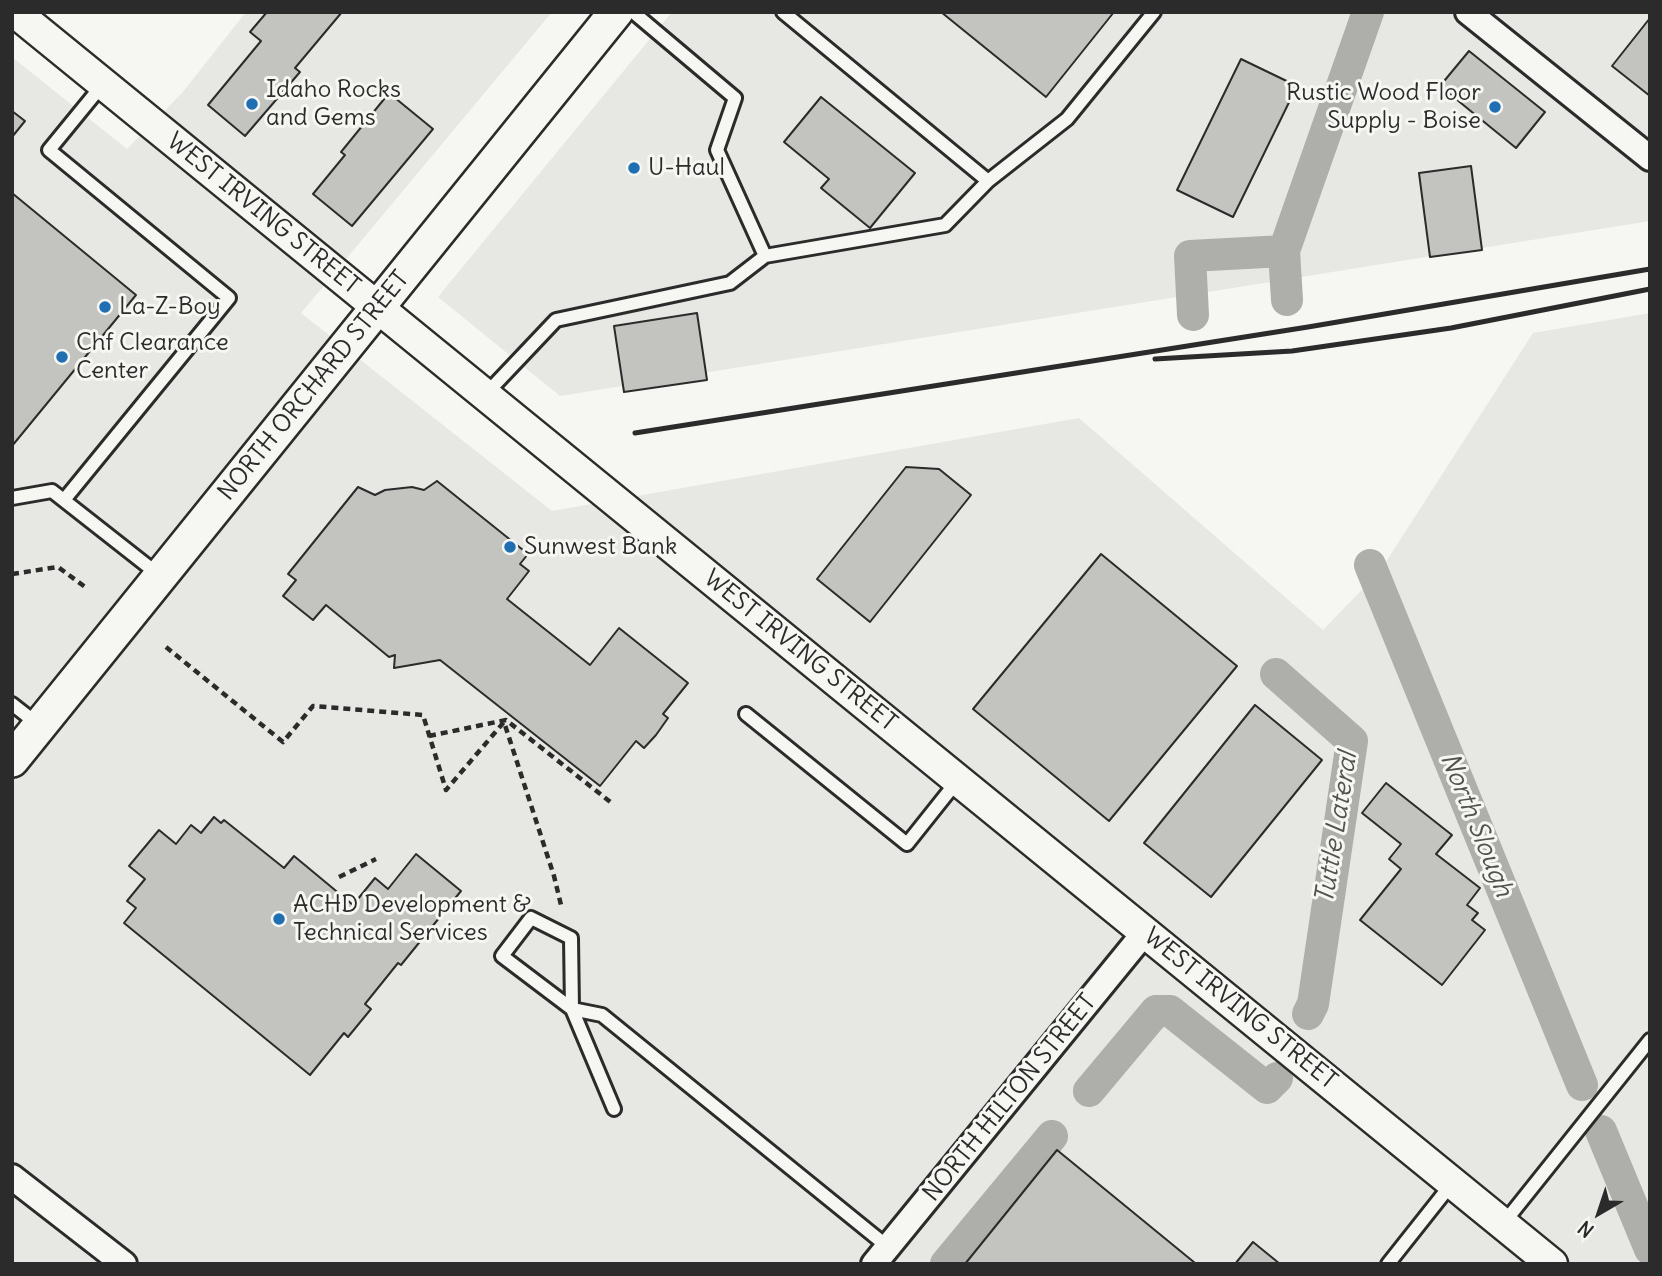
<!DOCTYPE html>
<html>
<head>
<meta charset="utf-8">
<style>
	body { margin:0 }
	#map { position:relative; width:1662px; height:1276px; overflow:hidden; background:#f6f6f2; font-family:Delius,sans-serif }
	canvas { display:block }
	.frame { position:absolute; inset:0; border:14px solid #2b2b2b; pointer-events:none }
	.north { position:absolute; left:1564px; top:1178px; width:70px; height:70px; -webkit-text-stroke:5px #f6f6f2; paint-order:stroke; rotate:219deg; font-size:19px; font-weight:700; line-height:28px; text-align:center; color:#2b2b2b }
	.north::after { content:''; display:block; margin:auto; width:24px; height:32px; background:#2b2b2b; clip-path:polygon(50% 0,100% 100%,50% 72%,0 100%) }
</style>
</head>
<body>
<div id="map">
<canvas width="1662" height="1276"></canvas>
<div class="frame"></div>
<div class="north">N</div>
</div>
<script>
const ctx = document.querySelector('canvas').getContext('2d');
ctx.lineJoin = 'round';
function fillPath(path, color) { ctx.fillStyle = color; ctx.fill(path, 'evenodd'); }
const toPath = rows => new Path2D(rows.map(r => 'M' + r).join(''));
function trace(path, color, width, dash) { ctx.strokeStyle = color; ctx.lineWidth = width; ctx.lineCap = dash ? 'butt' : 'round'; ctx.setLineDash(dash || []); ctx.stroke(path); }
function drawText(font, color, halo, rows, align = 'center') {
  ctx.font = font + ' Delius,sans-serif'; ctx.lineWidth = 6; ctx.setLineDash([]); ctx.textBaseline = 'middle'; ctx.strokeStyle = halo; ctx.fillStyle = color; for (const [text, x, y, turn = 0] of rows) {
    ctx.save(); ctx.translate(x, y); ctx.rotate((+turn || 0) * Math.PI / 180); ctx.textAlign = isNaN(turn) ? turn : align; if (halo) ctx.strokeText(text, 0, 0); ctx.fillText(text, 0, 0); ctx.restore();
  }
}
fillPath(toPath([
	[246,12,552,12,301,313,552,511,1079,418,1323,630,1380,571,1533,333,1650,313,1650,1264,12,1264,12,57,127,149,182,93],
	[672,12,1650,12,1650,221,560,396,438,297]
]), '#e7e7e3');
trace(toPath([
	[1287,300,1284,251,1368,12],
	[1193,315,1190,256,1284,251],
	[1370,565,1582,1085],
	[1276,674,1352,741,1313,1004,1308,1014],
	[1089,1091,1156,1011,1170,1011,1267,1088,1277,1078],
	[1601,1131,1650,1249],
	[946,1264,1052,1136]
]), '#aeaeab', 32);
const building = toPath([
	[267,12,342,12,295,68,300,72,245,136,208,105,261,41,250,32,267,12],
	[941,12,1114,12,1046,97,941,12],
	[1650,18,1650,96,1612,66,1650,18],
	[1469,51,1545,112,1516,148,1440,86,1469,51],
	[1241,59,1297,86,1233,217,1177,190,1241,59],
	[389,93,433,129,352,226,313,194,345,155,341,152,389,93],
	[821,97,915,173,870,228,821,188,829,179,784,142,821,97],
	[12,111,25,121,12,137,12,111],
	[1471,166,1482,250,1430,257,1419,173,1471,166],
	[12,193,136,295,12,446,12,193],
	[697,313,707,380,624,392,614,326,697,313],
	[906,467,939,469,971,495,870,622,817,579,906,467],
	[437,481,528,554,520,564,529,571,507,599,590,665,619,628,688,683,663,714,668,718,656,735,644,748,636,741,600,786,440,660,394,668,395,655,389,657,326,605,313,620,283,596,296,580,288,574,358,487,375,495,385,490,412,487,424,490,437,481],
	[1101,554,1237,666,1109,821,973,709,1101,554],
	[1255,705,1322,760,1211,897,1144,843,1255,705],
	[1386,783,1452,835,1436,854,1480,888,1467,905,1478,913,1472,920,1485,930,1442,985,1360,920,1401,869,1389,859,1401,844,1362,813,1386,783],
	[214,817,221,823,224,820,284,868,294,856,353,905,375,878,388,889,416,854,461,891,401,965,398,963,365,1004,371,1009,348,1037,344,1033,310,1075,124,923,136,908,127,901,145,879,129,866,159,830,176,844,191,825,201,833,214,817],
	[1057,1150,1195,1263,1195,1264,965,1264,1057,1150],
	[1253,1242,1280,1264,1235,1264,1253,1242]
]);
fillPath(building, '#c3c3c0');
trace(building, '#2b2b2b', 2);
const service = toPath([
	[633,12,735,98,717,150,765,256],
	[783,12,988,181,1067,119,1154,12],
	[485,395,556,320,730,283,765,256,945,225,988,181],
	[12,498,52,491,159,575],
	[64,500,229,298,49,150,103,84],
	[12,704,40,726],
	[746,714,907,844,958,780],
	[614,1109,572,1009,502,956,531,918,571,938,572,1009,602,1015,888,1247],
	[1503,1224,1650,1040],
	[1388,1264,1453,1182]
]);
const minor = toPath([
	[1468,12,1650,158],
	[12,1177,124,1264],
	[874,1264,1145,932]
]);
const tertiary = toPath([
	[15,12,1552,1264]
]);
const secondary = toPath([
	[12,760,616,12]
]);
trace(service, '#2b2b2b', 18);
trace(minor, '#2b2b2b', 30);
trace(tertiary, '#2b2b2b', 35);
trace(secondary, '#2b2b2b', 38);
trace(toPath([
	[12,574,58,567,88,589],
	[166,647,283,742,313,706,423,715,446,790,504,722,554,876,561,905],
	[429,736,506,720,613,804],
	[339,877,376,859]
]), '#2b2b2b', 4.5, [7, 5]);
trace(service, '#f6f6f2', 12);
trace(minor, '#f6f6f2', 24);
trace(tertiary, '#f6f6f2', 30);
trace(secondary, '#f6f6f2', 33);
trace(toPath([
	[1155,359,1292,351,1451,328,1650,289],
	[635,433,1308,327,1650,269]
]), '#2b2b2b', 5);
for (const [x, y, r, color] of [
	[252,104,7,"#1f6fb2"],
	[1495,107,7,"#1f6fb2"],
	[634,168,7,"#1f6fb2"],
	[105,307,7,"#1f6fb2"],
	[62,357,7,"#1f6fb2"],
	[510,547,7,"#1f6fb2"],
	[279,919,7,"#1f6fb2"]
]) { const dot = new Path2D(); dot.arc(x, y, r, 0, 2 * Math.PI); ctx.fillStyle = color; ctx.fill(dot); trace(dot, '#f6f6f2', 2.5); }
drawText('24px', '#2b2b2b', '#f6f6f2', [
	["Idaho Rocks",266,90],
	["and Gems",266,118],
	["Rustic Wood Floor",1481,93,"right"],
	["Supply - Boise",1481,121,"right"],
	["U-Haul",648,168],
	["La-Z-Boy",119,307],
	["Chf Clearance",76,343],
	["Center",76,371],
	["Sunwest Bank",524,547],
	["ACHD Development &",293,905],
	["Technical Services",293,933]
], 'left');
drawText('24px', '#2b2b2b', '#f6f6f2', [
	["WEST IRVING STREET",263,214,39],
	["NORTH ORCHARD STREET",314,386,-51],
	["WEST IRVING STREET",800,651,39],
	["WEST IRVING STREET",1240,1009,39],
	["NORTH HILTON STREET",1010,1098,-51]
]);
drawText('italic 26px', '#525251', '#f6f6f2', [
	["North Slough",1476,825,68],
	["Tuttle Lateral",1337,828,-81]
]);
</script>
</body>
</html>
